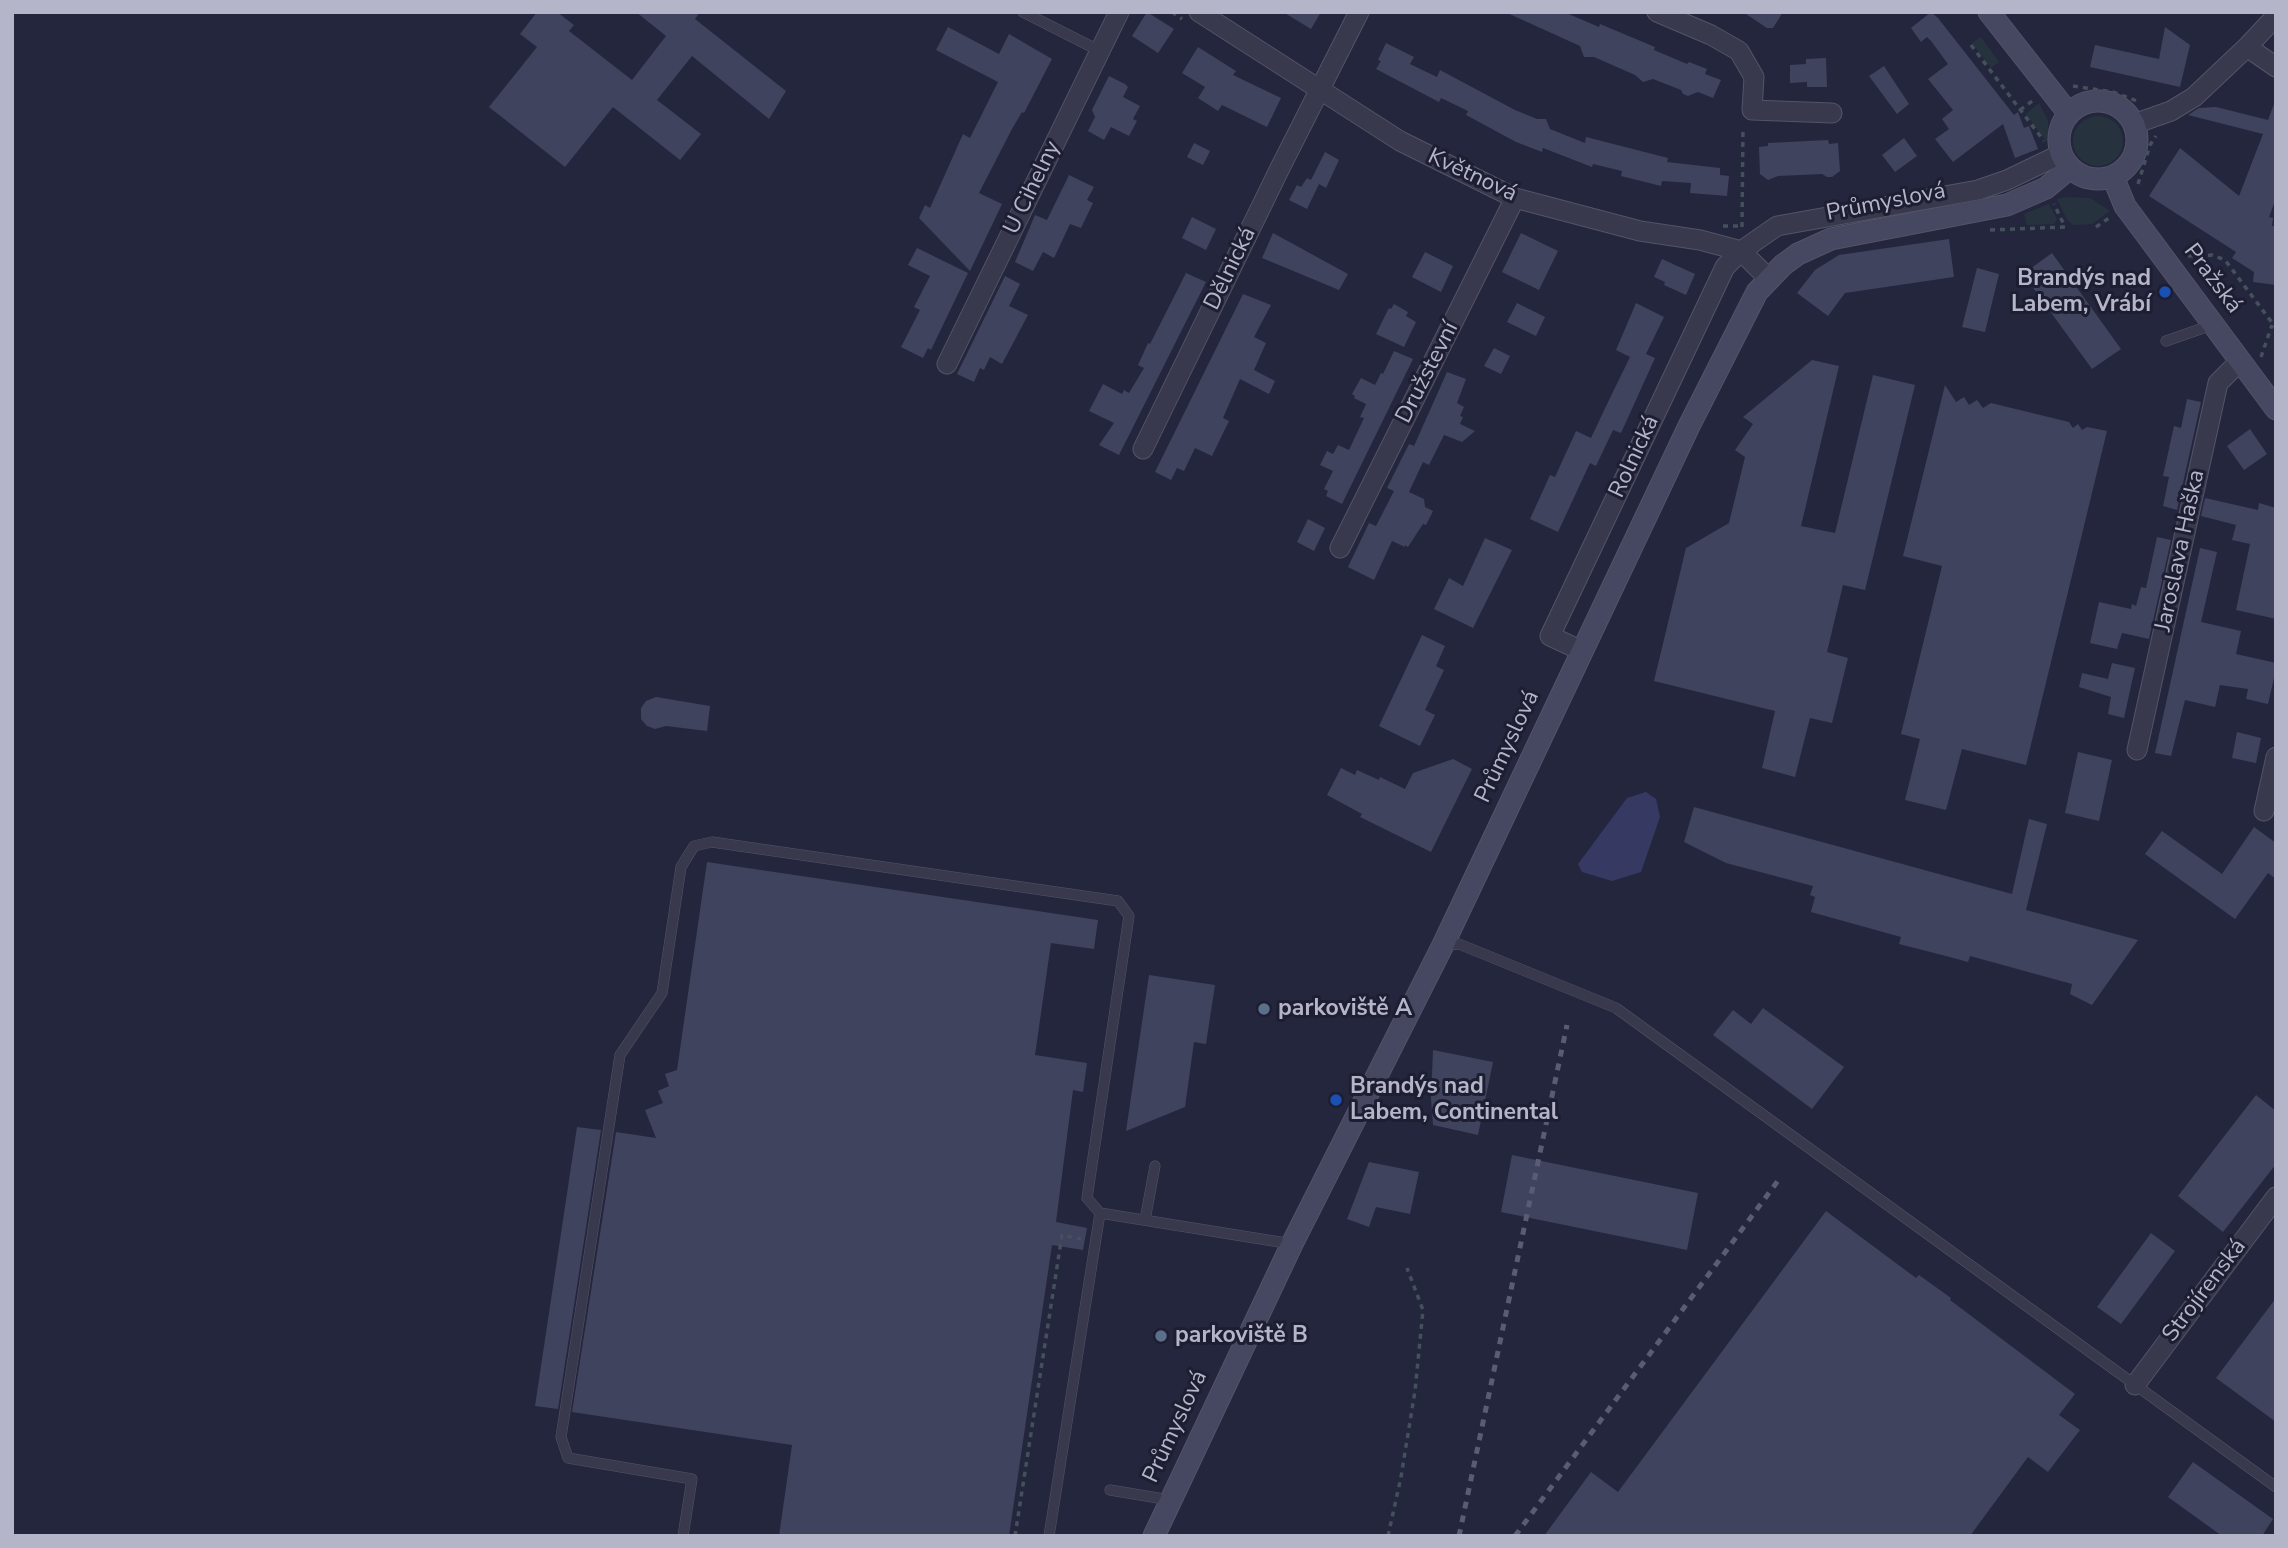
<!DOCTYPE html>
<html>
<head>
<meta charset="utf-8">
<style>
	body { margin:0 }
	#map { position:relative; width:2288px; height:1548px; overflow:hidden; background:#24263d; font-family:"Nunito Sans",sans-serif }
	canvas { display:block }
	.frame { position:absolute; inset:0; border:14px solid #b4b5c8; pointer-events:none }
</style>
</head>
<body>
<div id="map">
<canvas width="2288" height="1548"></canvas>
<div class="frame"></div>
</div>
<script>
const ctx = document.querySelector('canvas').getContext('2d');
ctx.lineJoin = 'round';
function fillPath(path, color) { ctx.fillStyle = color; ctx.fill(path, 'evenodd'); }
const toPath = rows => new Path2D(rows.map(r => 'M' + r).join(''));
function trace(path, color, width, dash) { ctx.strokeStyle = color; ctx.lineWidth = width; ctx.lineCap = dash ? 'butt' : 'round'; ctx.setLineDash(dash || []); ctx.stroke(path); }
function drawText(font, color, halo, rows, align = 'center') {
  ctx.font = font + ' "Nunito Sans",sans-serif'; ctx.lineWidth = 6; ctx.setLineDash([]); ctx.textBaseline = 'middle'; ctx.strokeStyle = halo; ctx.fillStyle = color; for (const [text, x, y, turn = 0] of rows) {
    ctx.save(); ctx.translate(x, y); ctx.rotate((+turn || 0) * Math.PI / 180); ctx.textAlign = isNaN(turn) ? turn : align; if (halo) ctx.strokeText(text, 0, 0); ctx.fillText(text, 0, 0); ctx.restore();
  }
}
fillPath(toPath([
	[1981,37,1999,62,1991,68,1972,43],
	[2039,103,2048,121,2049,145,2026,114],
	'2073 141a25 25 0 1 1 50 0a25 25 0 1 1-50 0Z',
	[2066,197,2090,198,2110,211,2092,224,2073,225,2067,220,2057,199],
	[2049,204,2057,219,2054,224,2027,225,2024,214]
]), '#26333e');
fillPath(toPath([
	[1646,792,1656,799,1660,817,1641,872,1612,881,1582,872,1578,864,1627,798]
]), '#363a62');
fillPath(toPath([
	[537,12,557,12,574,25,569,31,632,80,666,36,636,12,700,12,695,19,786,91,769,119,692,56,657,100,701,134,680,160,613,107,565,167,489,107,537,47,520,34],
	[1147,12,1174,29,1158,53,1132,36],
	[1283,12,1321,12,1311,29],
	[1505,12,1564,12,1599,27,1600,24,1655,47,1654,50,1687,64,1689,62,1707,69,1705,74,1721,80,1713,98,1698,92,1688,96,1683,94,1681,90,1653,79,1643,82,1635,75,1594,57,1584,57,1580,46],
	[1743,12,1783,12,1773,28,1767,28],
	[1931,12,1938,18,2014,115,2018,112,2024,128,2029,126,2038,149,2015,158,2003,124,1953,162,1935,139,1949,129,1942,119,1953,110,1928,79,1948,64,1931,41,1927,37,1921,42,1911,28],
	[948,27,999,54,1009,34,1052,59,1024,113,1022,112,1012,129,979,193,1002,204,970,271,919,218,925,205,930,208,963,134,970,138,998,82,936,50],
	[2165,27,2190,45,2180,87,2090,67,2095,45,2159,59],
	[1386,43,1414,57,1410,64,1437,77,1440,70,1515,110,1537,119,1546,119,1550,129,1585,143,1586,137,1668,158,1667,162,1720,168,1720,175,1729,176,1727,196,1690,193,1691,183,1662,181,1661,186,1621,176,1622,171,1593,164,1592,167,1543,148,1542,152,1516,142,1466,115,1468,111,1441,98,1439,102,1376,69,1381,61,1378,60],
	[1198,47,1236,71,1233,75,1281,98,1267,127,1222,105,1218,111,1198,98,1205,87,1182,73],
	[1826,58,1827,87,1807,87,1807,82,1790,83,1790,65,1806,64,1806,59],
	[1884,66,1909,104,1897,114,1869,76],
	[1109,76,1125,84,1128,87,1123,97,1140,106,1133,119,1137,121,1129,136,1111,127,1104,140,1088,131,1095,117,1092,110],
	[2274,104,2276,198,2269,217,2273,218,2272,226,2276,226,2276,285,2253,282,2254,272,2232,258,2236,252,2149,196,2180,148,2239,196,2263,134,2188,115,2199,108,2216,107,2268,120],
	[1904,138,1917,156,1895,172,1882,155],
	[1828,140,1829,144,1838,143,1840,171,1832,177,1827,177,1822,174,1778,176,1768,180,1760,174,1759,147,1768,146,1768,143],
	[1194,143,1210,151,1203,165,1187,157],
	[1325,152,1339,160,1326,188,1319,184,1307,209,1289,200,1297,185,1301,187,1307,178,1311,180],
	[1069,175,1094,187,1087,200,1093,203,1081,228,1070,224,1054,258,1043,252,1033,271,1015,262,1035,215,1047,220],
	[1192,217,1216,229,1206,250,1182,238],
	[1273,233,1348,274,1339,290,1262,258],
	[1521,233,1558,251,1539,290,1502,272],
	[1949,239,1954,277,1845,293,1828,316,1797,293,1815,270,1839,255],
	[917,248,968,273,931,350,928,348,923,358,901,347,920,310,914,307,930,276,908,265],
	[1425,252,1453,266,1441,292,1412,277],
	[2052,253,2121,349,2092,369,2023,274],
	[1662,259,1695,274,1686,295,1664,285,1665,282,1654,277],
	[1977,268,1999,274,1985,332,1962,327],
	[1186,273,1206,282,1119,455,1099,445,1114,423,1089,411,1103,384,1122,394,1124,390,1129,393,1144,368,1138,365,1148,343,1150,344],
	[1005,276,1020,284,1009,306,1028,315,1002,364,990,357,984,370,980,368,974,382,957,374],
	[1243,294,1271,305,1254,337,1266,343,1254,370,1275,381,1269,394,1240,379,1223,418,1229,421,1212,456,1195,448,1184,471,1177,468,1171,480,1155,472],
	[1517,303,1545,317,1536,336,1507,322],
	[1636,303,1664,317,1646,354,1655,358,1621,433,1613,430,1596,466,1590,463,1558,532,1530,519,1550,475,1555,477,1576,431,1591,438,1609,400,1630,357,1616,350],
	[1394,304,1408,312,1406,316,1416,322,1404,347,1376,334,1389,308,1391,309],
	[1494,348,1510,356,1501,374,1484,366],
	[1394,351,1413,359,1342,504,1326,496,1328,491,1324,489,1333,471,1320,465,1327,451,1333,454,1338,445,1349,450,1364,418,1360,417,1366,404,1354,398,1355,396,1352,394,1361,378,1375,385,1381,373,1383,374],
	[1812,360,1839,366,1801,526,1835,533,1873,375,1915,385,1865,590,1843,585,1827,652,1848,658,1832,723,1810,718,1795,777,1762,768,1775,711,1654,681,1686,548,1729,523,1745,457,1735,450,1753,424,1743,417],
	[1447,372,1466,379,1457,403,1464,407,1460,416,1463,417,1460,424,1475,431,1462,442,1444,435,1429,465,1423,462,1409,492,1424,499,1425,507,1433,511,1426,525,1423,524,1408,547,1405,545,1405,547,1392,541,1374,580,1348,567,1369,523,1376,526,1394,491,1387,488,1409,444,1414,446],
	[1945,385,1956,402,1964,397,1969,405,1977,400,1983,408,1991,403,2069,422,2073,428,2078,424,2082,430,2087,427,2107,431,2026,765,1962,749,1946,810,1905,800,1920,739,1901,734,1942,566,1903,556],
	[2187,399,2201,402,2177,510,2163,506,2169,477,2163,476,2174,426,2181,428],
	[2250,429,2267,454,2244,470,2227,446],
	[2205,498,2258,510,2259,503,2276,508,2276,619,2236,610,2250,544,2232,540,2236,525,2201,516],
	[1308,519,1325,528,1314,551,1297,542],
	[2157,537,2171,540,2149,639,2122,633,2117,649,2090,643,2099,602,2131,609,2132,604,2136,606,2141,587,2146,588],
	[1485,538,1512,550,1473,628,1434,609,1449,578,1463,586],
	[2200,548,2217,552,2201,622,2241,631,2236,654,2276,663,2274,678,2268,704,2246,699,2248,689,2220,685,2215,707,2185,700,2171,756,2155,753],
	[1422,635,1445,646,1436,666,1444,670,1425,710,1435,715,1420,746,1379,726],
	[2112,663,2135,668,2124,718,2108,714,2111,697,2079,687,2082,673,2108,679],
	[656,697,710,706,707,731,666,726,655,729,647,726,641,719,641,708,646,701],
	[2237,732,2261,738,2256,763,2232,758],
	[2078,752,2112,760,2099,821,2065,813],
	[1453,759,1472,769,1431,852,1360,817,1362,814,1327,795,1341,768,1355,775,1357,770,1379,780,1380,777,1405,789,1413,773],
	[1694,807,2012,894,2029,819,2047,824,2026,910,2138,940,2092,1005,2070,994,2072,984,1970,956,1968,962,1942,955,1899,944,1901,937,1811,912,1815,897,1810,895,1813,886,1726,863,1684,842],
	[2254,827,2276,843,2276,879,2268,873,2235,919,2145,854,2162,831,2222,874],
	[707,862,1098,920,1094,949,1051,943,1035,1055,1087,1063,1083,1092,1073,1090,1056,1222,1087,1228,1083,1250,1052,1245,1009,1536,779,1536,792,1445,572,1412,616,1132,656,1138,645,1110,663,1103,658,1091,669,1086,665,1074,677,1070],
	[1149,975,1215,985,1206,1044,1194,1042,1185,1107,1126,1131],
	[1763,1008,1844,1067,1812,1109,1713,1035,1733,1010,1751,1024],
	[1433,1050,1493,1062,1478,1135,1433,1125,1431,1099],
	[2256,1095,2276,1111,2276,1164,2223,1232,2178,1196],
	[577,1127,601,1130,558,1409,535,1406],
	[1512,1155,1698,1193,1687,1250,1501,1212],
	[1369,1162,1419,1172,1410,1214,1376,1207,1369,1227,1347,1219],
	[1826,1211,1916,1278,1919,1275,1951,1298,1950,1300,2075,1394,2059,1415,2080,1430,2048,1472,2028,1457,1970,1536,1544,1536,1591,1472,1618,1492],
	[2151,1233,2175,1251,2121,1324,2097,1307],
	[2276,1298,2276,1422,2216,1378],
	[2193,1462,2273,1519,2262,1536,2222,1536,2168,1497]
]), '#40435d');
const lane = toPath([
	[1023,12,1100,51],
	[2166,341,2212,325],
	[1444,945,1459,944,1616,1008,2276,1487],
	[1145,1220,1155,1166],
	[1110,1490,1158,1498,1169,1503],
	[683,1536,692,1479,568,1458,561,1437,620,1055,662,993,681,867,694,846,712,842,1118,901,1129,916,1087,1198,1100,1213,1292,1244],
	[1049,1536,1100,1213]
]);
const street = toPath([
	[1199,12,1400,141,1515,198,1640,231,1700,240,1741,251,1769,279],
	[1657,12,1711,35,1739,51,1754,77,1752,110,1832,113],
	[2247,47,2276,67],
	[2134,124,2171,111,2194,97,2247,47,2276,16],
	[947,364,1119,12],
	[1143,449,1279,170,1359,12],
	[1340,548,1515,198],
	[1582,651,1550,636,1725,267,1741,251,1777,226,1978,190,2007,180,2061,154],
	[2137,750,2218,383,2240,361],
	[2264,811,2276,757],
	[2135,1385,2276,1197]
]);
const secondary = toPath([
	[1989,12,2069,114],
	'2059 140a39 39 0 1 1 78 0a39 39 0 1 1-78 0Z',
	[2113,177,2125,206,2276,409],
	[1154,1536,1292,1244,1443,945,1689,426,1757,292,1783,265,1798,254,1831,239,2007,205,2046,188,2070,168]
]);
trace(lane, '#535468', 11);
trace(street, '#535468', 21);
trace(secondary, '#535468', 23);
trace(toPath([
	[1172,12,1182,19],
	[1971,45,2044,141],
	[2073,86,2113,92,2140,102],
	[2020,110,2035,99],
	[2138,184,2150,145,2156,136],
	[1723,226,1743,226],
	[1742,227,1743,127],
	[2096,227,2109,218],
	[1990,230,2065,227,2054,204],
	[2188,256,2212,255,2225,260,2276,328],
	[2261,357,2272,325],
	[1015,1536,1062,1235,1081,1239],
	[1388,1536,1401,1477,1415,1391,1423,1310,1407,1268]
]), '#44505b', 3.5, [5, 5]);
trace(lane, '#38394d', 10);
trace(street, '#38394d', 19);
trace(secondary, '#464760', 21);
trace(toPath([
	[1459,1536,1567,1025],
	[1515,1536,1780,1178]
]), '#5a5c74', 5, [7, 7]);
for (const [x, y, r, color] of [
	[2165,292,7,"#1a4fb4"],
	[1264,1009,7,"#5c6f8a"],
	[1336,1100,7,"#1a4fb4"],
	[1161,1336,7,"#5c6f8a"]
]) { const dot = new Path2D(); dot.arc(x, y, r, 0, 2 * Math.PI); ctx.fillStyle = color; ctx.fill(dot); trace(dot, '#1d1e32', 2.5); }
drawText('23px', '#b4b5c8', '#1d1e32', [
	["Květnová",1472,176,25],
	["U Cihelny",1033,188,-64],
	["Průmyslová",1886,203,-11],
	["Dělnická",1231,269,-64],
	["Pražská",2212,279,53],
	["Družstevní",1428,373,-63],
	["Rolnická",1635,457,-65],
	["Jaroslava Haška",2181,551,-78],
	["Průmyslová",1508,747,-65],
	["Strojírenská",2205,1291,-53],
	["Průmyslová",1176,1427,-65]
]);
drawText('bold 23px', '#b4b5c8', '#1d1e32', [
	["Brandýs nad",2151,279,"right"],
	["Labem, Vrábí",2151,305,"right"],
	["parkoviště A",1278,1009],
	["Brandýs nad",1350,1087],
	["Labem, Continental",1350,1113],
	["parkoviště B",1175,1336]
], 'left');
</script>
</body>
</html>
